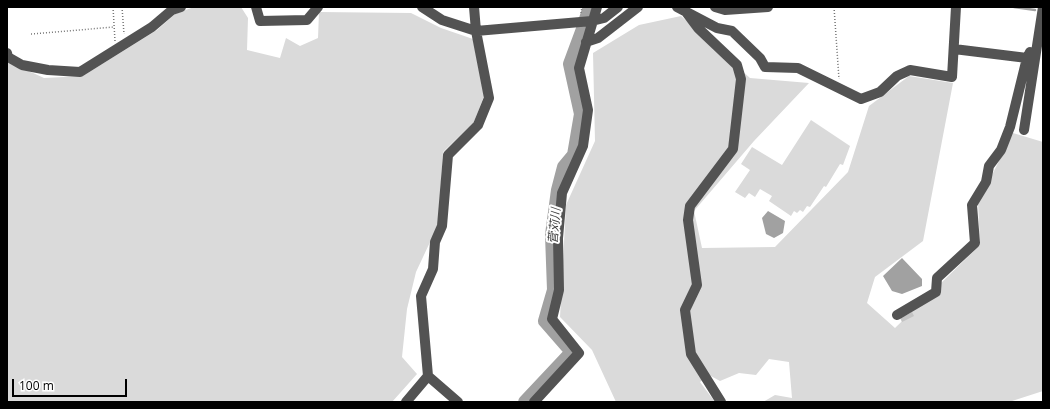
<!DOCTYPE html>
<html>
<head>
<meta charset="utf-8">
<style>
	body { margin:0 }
	#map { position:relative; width:1050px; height:409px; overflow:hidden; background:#fff; font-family:"Open Sans",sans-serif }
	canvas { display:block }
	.frame { position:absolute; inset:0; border:8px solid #000; pointer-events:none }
	.scale { position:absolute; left:12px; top:379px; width:115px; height:18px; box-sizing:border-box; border:2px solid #000; border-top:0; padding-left:5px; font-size:12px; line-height:14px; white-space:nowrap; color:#000; -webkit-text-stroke:3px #fff; paint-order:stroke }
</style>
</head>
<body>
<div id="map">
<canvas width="1050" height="409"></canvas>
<div class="frame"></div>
<div class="scale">100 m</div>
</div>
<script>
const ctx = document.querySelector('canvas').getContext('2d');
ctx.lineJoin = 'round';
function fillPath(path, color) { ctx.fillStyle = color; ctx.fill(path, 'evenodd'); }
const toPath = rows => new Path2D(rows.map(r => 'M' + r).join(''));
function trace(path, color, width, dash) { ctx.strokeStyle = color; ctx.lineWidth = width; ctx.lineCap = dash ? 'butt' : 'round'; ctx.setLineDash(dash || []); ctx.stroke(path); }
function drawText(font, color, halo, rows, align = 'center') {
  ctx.font = font + ' "Open Sans","Noto Sans JP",sans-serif'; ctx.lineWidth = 4; ctx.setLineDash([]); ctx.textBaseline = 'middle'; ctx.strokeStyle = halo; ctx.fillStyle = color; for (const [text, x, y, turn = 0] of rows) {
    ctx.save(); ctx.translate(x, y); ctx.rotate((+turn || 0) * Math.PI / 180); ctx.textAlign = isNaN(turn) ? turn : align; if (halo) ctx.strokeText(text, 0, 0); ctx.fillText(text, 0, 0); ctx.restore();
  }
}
fillPath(toPath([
	[194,7,241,7,248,18,247,50,280,58,286,38,300,46,318,38,319,12,411,13,441,28,473,39,484,96,474,122,443,152,438,225,416,272,407,309,402,357,417,374,392,402,7,402,7,61,44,78,83,76,157,30,175,14],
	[681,16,750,78,809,83,754,141,694,211,702,248,775,247,848,172,869,106,909,76,953,83,923,241,875,277,867,303,895,328,980,245,978,203,1013,133,1043,142,1043,391,1009,402,763,402,775,395,792,398,789,362,769,359,756,375,739,373,720,381,709,375,700,382,715,402,616,402,592,350,560,317,566,205,595,141,593,53,639,25],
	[811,120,850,146,843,165,840,164,826,187,824,186,810,207,807,206,803,212,800,210,797,213,794,211,791,216,769,201,772,196,760,189,755,197,749,193,745,198,735,192,750,170,741,164,752,147,782,165]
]), '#dadada');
fillPath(toPath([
	[768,211,785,221,783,233,774,238,766,234,762,218],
	[902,258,922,279,922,286,902,294,892,291,883,276]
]), '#a1a1a1');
trace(toPath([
	[1014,7,1035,10]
]), '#a1a1a1', 2.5);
trace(toPath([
	[586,19,590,7],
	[525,402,572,352,545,321,554,290,552,235,558,190,564,167,574,155,581,114,570,64,583,29]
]), '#a1a1a1', 14);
fillPath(toPath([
	[912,312,914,316,902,322,900,318]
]), '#c3c3c3');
trace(toPath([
	[113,7,115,41],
	[122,7,124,34],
	[834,7,839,79],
	[581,13,582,7],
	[31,34,114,27],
	[1041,402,1043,401]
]), '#757575', 1.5, [1, 2]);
trace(toPath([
	[256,7,260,21,307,20,318,7],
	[422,7,442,20,476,31,592,21,604,18,618,7],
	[677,7,717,28,732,31,760,58,765,67,798,68,861,99,880,92,897,76,910,70,952,77,956,7],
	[715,7,725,10,768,7],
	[686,12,698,28,737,65,741,79,733,149,690,206,688,220,697,285,685,310,691,354,721,402],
	[586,42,598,38,638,7],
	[954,49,1027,58,1030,52],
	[7,53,8,57,22,65,48,70,80,72,152,27,172,10,181,7],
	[1024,130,1043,7],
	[897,315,936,292,937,278,975,243,972,205,986,182,989,166,1001,150,1010,127,1027,58],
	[406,402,428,376],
	[458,402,428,376,421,296,433,269,435,242,442,226,448,155,478,125,489,98,476,31,474,7],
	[534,402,579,353,552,319,559,290,558,238,562,193,583,146,588,110,579,68,597,7]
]), '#535353', 10);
drawText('italic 12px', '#424242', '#fff', [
	["菅苅川",555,226,-85]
]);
</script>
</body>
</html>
